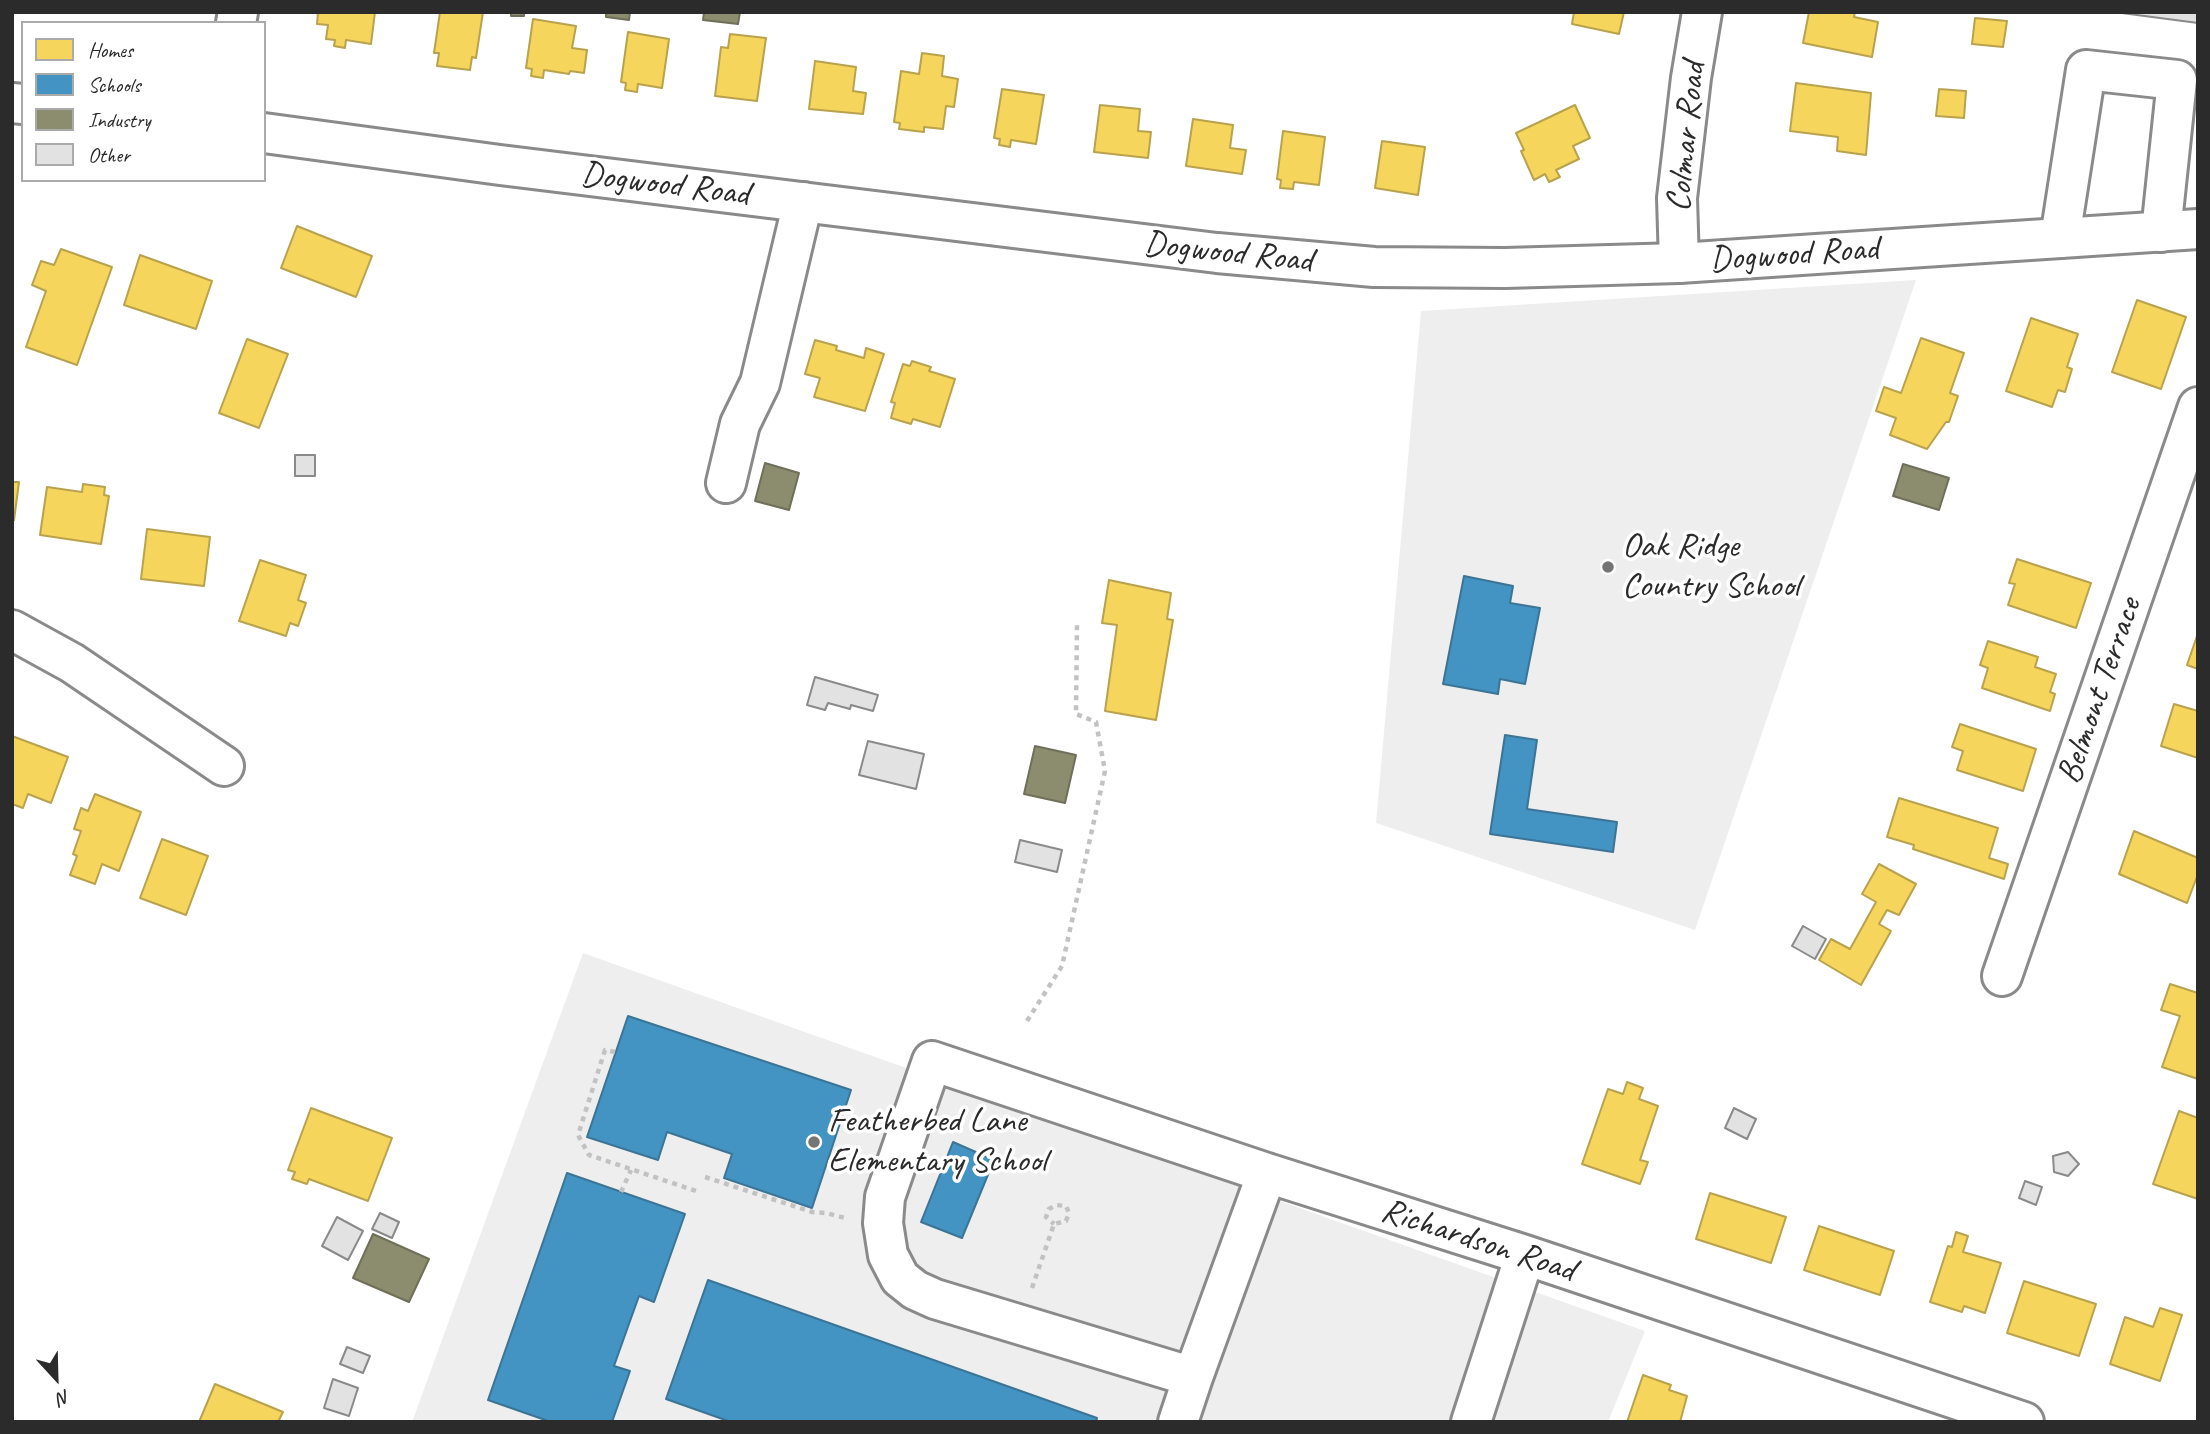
<!DOCTYPE html>
<html>
<head>
<meta charset="utf-8">
<style>
	body { margin:0 }
	#map { position:relative; width:2210px; height:1434px; overflow:hidden; background:#fff; font-family:Caveat,sans-serif }
	canvas { display:block }
	.frame { position:absolute; inset:0; border:14px solid #2b2b2b; pointer-events:none }
	.legend { position:absolute; left:21px; top:21px; width:245px; height:161px; box-sizing:border-box; background:#fff; border:2px solid #aaa; margin:0; padding:9px 12px; list-style:none; font-size:21px; color:#2b2b2b }
	.legend li { display:flex; align-items:center; gap:14px; height:35px }
	.legend b { width:35px; border:2px solid #aaa }
	.north { position:absolute; left:21px; top:1343px; width:70px; height:70px; -webkit-text-stroke:5px #fff; paint-order:stroke; rotate:158deg; font-size:19px; font-weight:700; line-height:28px; text-align:center; color:#2b2b2b }
	.north::after { content:''; display:block; margin:auto; width:24px; height:32px; background:#2b2b2b; clip-path:polygon(50% 0,100% 100%,50% 72%,0 100%) }
</style>
</head>
<body>
<div id="map">
<canvas width="2210" height="1434"></canvas>
<div class="frame"></div>
<ul class="legend">
<li><b style="height:19px;background:#f6d55c"></b>Homes</li>
<li><b style="height:19px;background:#4393c3"></b>Schools</li>
<li><b style="height:19px;background:#8c8c6e"></b>Industry</li>
<li><b style="height:19px;background:#e2e2e2"></b>Other</li>
</ul>
<div class="north">N</div>
</div>
<script>
const ctx = document.querySelector('canvas').getContext('2d');
ctx.lineJoin = 'round';
function fillPath(path, color) { ctx.fillStyle = color; ctx.fill(path, 'evenodd'); }
const toPath = rows => new Path2D(rows.map(r => 'M' + r).join(''));
function trace(path, color, width, dash) { ctx.strokeStyle = color; ctx.lineWidth = width; ctx.lineCap = dash ? 'butt' : 'round'; ctx.setLineDash(dash || []); ctx.stroke(path); }
function drawText(font, color, halo, rows, align = 'center') {
  ctx.font = font + ' Caveat,sans-serif'; ctx.lineWidth = 7; ctx.setLineDash([]); ctx.textBaseline = 'middle'; ctx.strokeStyle = halo; ctx.fillStyle = color; for (const [text, x, y, turn = 0] of rows) {
    ctx.save(); ctx.translate(x, y); ctx.rotate((+turn || 0) * Math.PI / 180); ctx.textAlign = isNaN(turn) ? turn : align; if (halo) ctx.strokeText(text, 0, 0); ctx.fillText(text, 0, 0); ctx.restore();
  }
}
fillPath(toPath([
	[1916,280,1695,930,1376,823,1421,311],
	[583,953,1645,1331,1608,1422,412,1422]
]), '#eee');
const homes = toPath([
	[318,12,375,12,371,44,346,40,345,48,334,46,335,40,326,39,328,25,317,24,318,12],
	[440,12,483,12,476,58,472,57,470,70,437,66,439,53,434,53,440,12],
	[1574,12,1624,12,1619,34,1572,24,1574,12],
	[1809,12,1855,12,1854,17,1878,22,1872,57,1803,43,1809,12],
	[1975,18,2007,21,2003,47,1972,44,1975,18],
	[533,19,576,26,572,48,587,50,584,73,570,71,569,74,544,70,543,78,531,76,532,69,526,68,533,19],
	[628,32,669,39,662,88,638,84,637,92,625,90,626,83,621,82,628,32],
	[730,34,766,38,757,101,715,96,721,47,728,48,730,34],
	[922,53,944,56,942,76,958,79,954,107,946,106,943,129,924,127,924,132,899,129,900,123,894,122,901,71,919,74,922,53],
	[815,61,856,67,853,91,866,93,863,114,809,109,815,61],
	[1796,83,1871,93,1866,155,1837,151,1838,137,1790,131,1796,83],
	[1002,89,1044,95,1036,144,1011,140,1010,147,999,145,1000,139,994,138,1002,89],
	[1939,89,1966,91,1964,118,1936,116,1939,89],
	[1100,105,1140,109,1138,131,1151,132,1148,158,1094,152,1100,105],
	[1575,105,1590,138,1573,146,1579,159,1556,170,1560,177,1549,182,1545,174,1534,180,1521,151,1524,150,1516,133,1575,105],
	[1193,119,1233,125,1230,148,1246,150,1242,174,1186,166,1193,119],
	[1283,131,1325,137,1319,185,1294,182,1293,189,1280,188,1281,180,1277,179,1283,131],
	[1382,141,1425,147,1418,195,1375,188,1382,141],
	[297,226,372,256,356,297,281,268,297,226],
	[61,249,112,267,77,365,26,347,46,291,32,285,41,261,54,265,61,249],
	[140,255,212,281,196,329,124,305,140,255],
	[2137,300,2186,317,2161,389,2112,372,2137,300],
	[2031,318,2078,334,2067,367,2072,369,2065,392,2058,390,2052,407,2006,391,2031,318],
	[1921,338,1964,353,1950,393,1958,396,1949,422,1946,422,1927,449,1890,435,1896,418,1876,411,1884,387,1901,393,1921,338],
	[247,339,288,354,259,428,219,413,247,339],
	[815,340,837,346,836,350,864,358,866,348,884,354,865,411,814,397,820,378,805,374,815,340],
	[912,361,931,367,929,371,955,379,940,427,913,419,911,424,891,418,895,403,891,402,903,364,910,366,912,361],
	[12,482,19,482,14,520,12,519,12,482],
	[83,484,105,487,104,495,109,496,101,544,40,535,47,487,82,492,83,484],
	[147,529,210,537,204,586,141,579,147,529],
	[2017,559,2091,583,2076,628,2008,605,2015,584,2009,583,2017,559],
	[260,560,306,575,298,600,306,603,298,626,290,623,286,636,239,621,260,560],
	[1109,580,1171,593,1167,619,1173,620,1156,720,1105,711,1117,625,1102,623,1109,580],
	[2198,633,2198,669,2187,665,2198,633],
	[1988,641,2038,657,2035,667,2056,674,2050,692,2055,694,2050,711,1982,688,1988,668,1980,665,1988,641],
	[2174,704,2198,711,2198,758,2161,746,2174,704],
	[1960,724,2036,749,2023,791,1957,770,1963,751,1952,747,1960,724],
	[12,736,68,757,51,803,28,794,23,808,12,804,12,736],
	[95,794,141,812,119,871,102,864,95,884,70,875,77,856,73,854,81,831,74,829,81,808,88,811,95,794],
	[1899,798,1998,828,1989,858,2008,864,2004,879,1913,849,1914,845,1887,837,1899,798],
	[2134,831,2198,858,2198,874,2187,903,2119,874,2134,831],
	[162,839,208,856,186,915,140,898,162,839],
	[1879,864,1916,884,1899,915,1887,910,1879,924,1891,931,1861,985,1819,960,1831,939,1850,949,1876,902,1862,894,1879,864],
	[2170,984,2198,993,2198,1079,2162,1067,2180,1016,2161,1010,2170,984],
	[1627,1082,1643,1088,1639,1099,1658,1106,1640,1160,1648,1162,1640,1184,1582,1164,1608,1089,1623,1094,1627,1082],
	[311,1108,392,1138,368,1201,309,1179,307,1184,292,1179,295,1172,288,1170,311,1108],
	[2179,1111,2198,1118,2198,1199,2153,1184,2179,1111],
	[1710,1193,1786,1217,1771,1263,1696,1239,1710,1193],
	[1819,1226,1894,1251,1880,1295,1804,1270,1819,1226],
	[1956,1232,1968,1236,1963,1252,2001,1263,1985,1313,1964,1306,1962,1312,1930,1302,1948,1246,1952,1247,1956,1232],
	[2024,1281,2096,1304,2079,1356,2007,1333,2024,1281],
	[2160,1308,2182,1315,2160,1381,2110,1364,2125,1317,2153,1327,2160,1308],
	[1643,1375,1671,1385,1669,1390,1687,1396,1680,1422,1627,1422,1643,1375],
	[215,1384,283,1412,278,1422,199,1422,215,1384]
]);
fillPath(homes, '#f6d55c');
trace(homes, '#b9a24d', 2);
const schools = toPath([
	[1464,576,1513,586,1510,603,1540,608,1525,684,1500,679,1498,694,1443,684,1464,576],
	[1505,735,1537,740,1527,809,1617,822,1613,852,1490,834,1505,735],
	[628,1016,851,1090,812,1208,724,1178,732,1154,667,1132,658,1160,587,1137,628,1016],
	[953,1142,994,1160,962,1238,921,1222,953,1142],
	[567,1173,685,1214,654,1302,639,1296,630,1321,614,1366,630,1371,612,1422,551,1422,488,1400,567,1173],
	[708,1280,1097,1418,1096,1422,731,1422,666,1399,708,1280]
]);
fillPath(schools, '#4393c3');
trace(schools, '#3c7495', 2);
const industry = toPath([
	[511,12,524,12,524,16,511,16,511,12],
	[606,12,630,12,629,20,606,17,606,12],
	[704,12,740,12,738,24,703,20,704,12],
	[765,463,799,473,789,510,755,501,765,463],
	[1903,464,1949,478,1939,510,1893,496,1903,464],
	[1035,746,1076,755,1065,803,1024,794,1035,746],
	[373,1234,429,1259,409,1302,353,1278,373,1234]
]);
fillPath(industry, '#8c8c6e');
trace(industry, '#6f6f5a', 2);
const building = toPath([
	[2114,12,2198,12,2198,23,2114,12],
	[295,455,315,455,315,476,295,476,295,455],
	[815,677,878,695,873,711,851,705,850,709,828,703,825,710,807,705,815,677],
	[868,741,924,754,916,789,859,775,868,741],
	[1020,840,1062,850,1057,872,1015,862,1020,840],
	[1803,926,1826,939,1815,959,1792,946,1803,926],
	[1734,1108,1756,1119,1747,1139,1725,1128,1734,1108],
	[2068,1152,2079,1164,2068,1176,2054,1172,2053,1156,2068,1152],
	[2025,1181,2042,1187,2036,1205,2019,1198,2025,1181],
	[380,1213,399,1222,392,1238,372,1229,380,1213],
	[337,1217,363,1231,348,1260,322,1246,337,1217],
	[347,1347,370,1356,363,1373,340,1364,347,1347],
	[333,1379,358,1388,349,1416,324,1408,333,1379]
]);
fillPath(building, '#e2e2e2');
trace(building, '#8a8a8a', 2);
const minor = toPath([
	[236,23,238,12],
	[2060,238,2086,70,2177,80,2161,232],
	[1679,263,1677,198,1691,78,1702,12],
	[726,483,740,424,760,383,803,202],
	[12,630,72,663,224,766],
	[2002,976,2198,407],
	[1267,1173,1193,1377,935,1299,915,1290,900,1278,888,1255,883,1223,885,1197,932,1061,1267,1173,1525,1255,2024,1422],
	[1178,1422,1193,1377],
	[1471,1422,1525,1255]
]);
const major = toPath([
	[12,103,23,104],
	[264,133,500,165,1217,253,1374,267,1505,268,1679,263,2198,229]
]);
trace(minor, '#8a8a8a', 44);
trace(major, '#8a8a8a', 44);
trace(toPath([
	[1027,1021,1062,966,1105,771,1096,722,1076,714,1077,623],
	[615,1052,605,1050,578,1135,589,1155,699,1192],
	[705,1177,812,1212,826,1213,845,1218],
	[621,1192,631,1170],
	[1032,1288,1054,1224,1066,1221,1069,1213,1066,1206,1056,1205,1049,1209,1046,1217,1054,1224]
]), '#c2c2c2', 4.5, [5, 5]);
trace(minor, '#fff', 38);
trace(major, '#fff', 38);
for (const [x, y, r, color] of [
	[1608,567,7,"#757575"],
	[814,1142,7,"#757575"]
]) { const dot = new Path2D(); dot.arc(x, y, r, 0, 2 * Math.PI); ctx.fillStyle = color; ctx.fill(dot); trace(dot, '#fff', 2.5); }
drawText('35px', '#2b2b2b', '#fff', [
	["Colmar Road",1687,137,-84],
	["Dogwood Road",665,185,7],
	["Dogwood Road",1228,253,6],
	["Dogwood Road",1794,255,-4],
	["Belmont Terrace",2100,691,-71],
	["Richardson Road",1478,1241,18]
]);
drawText('35px', '#2b2b2b', '#fff', [
	["Oak Ridge",1622,547],
	["Country School",1622,587],
	["Featherbed Lane",828,1122],
	["Elementary School",828,1162]
], 'left');
</script>
</body>
</html>
